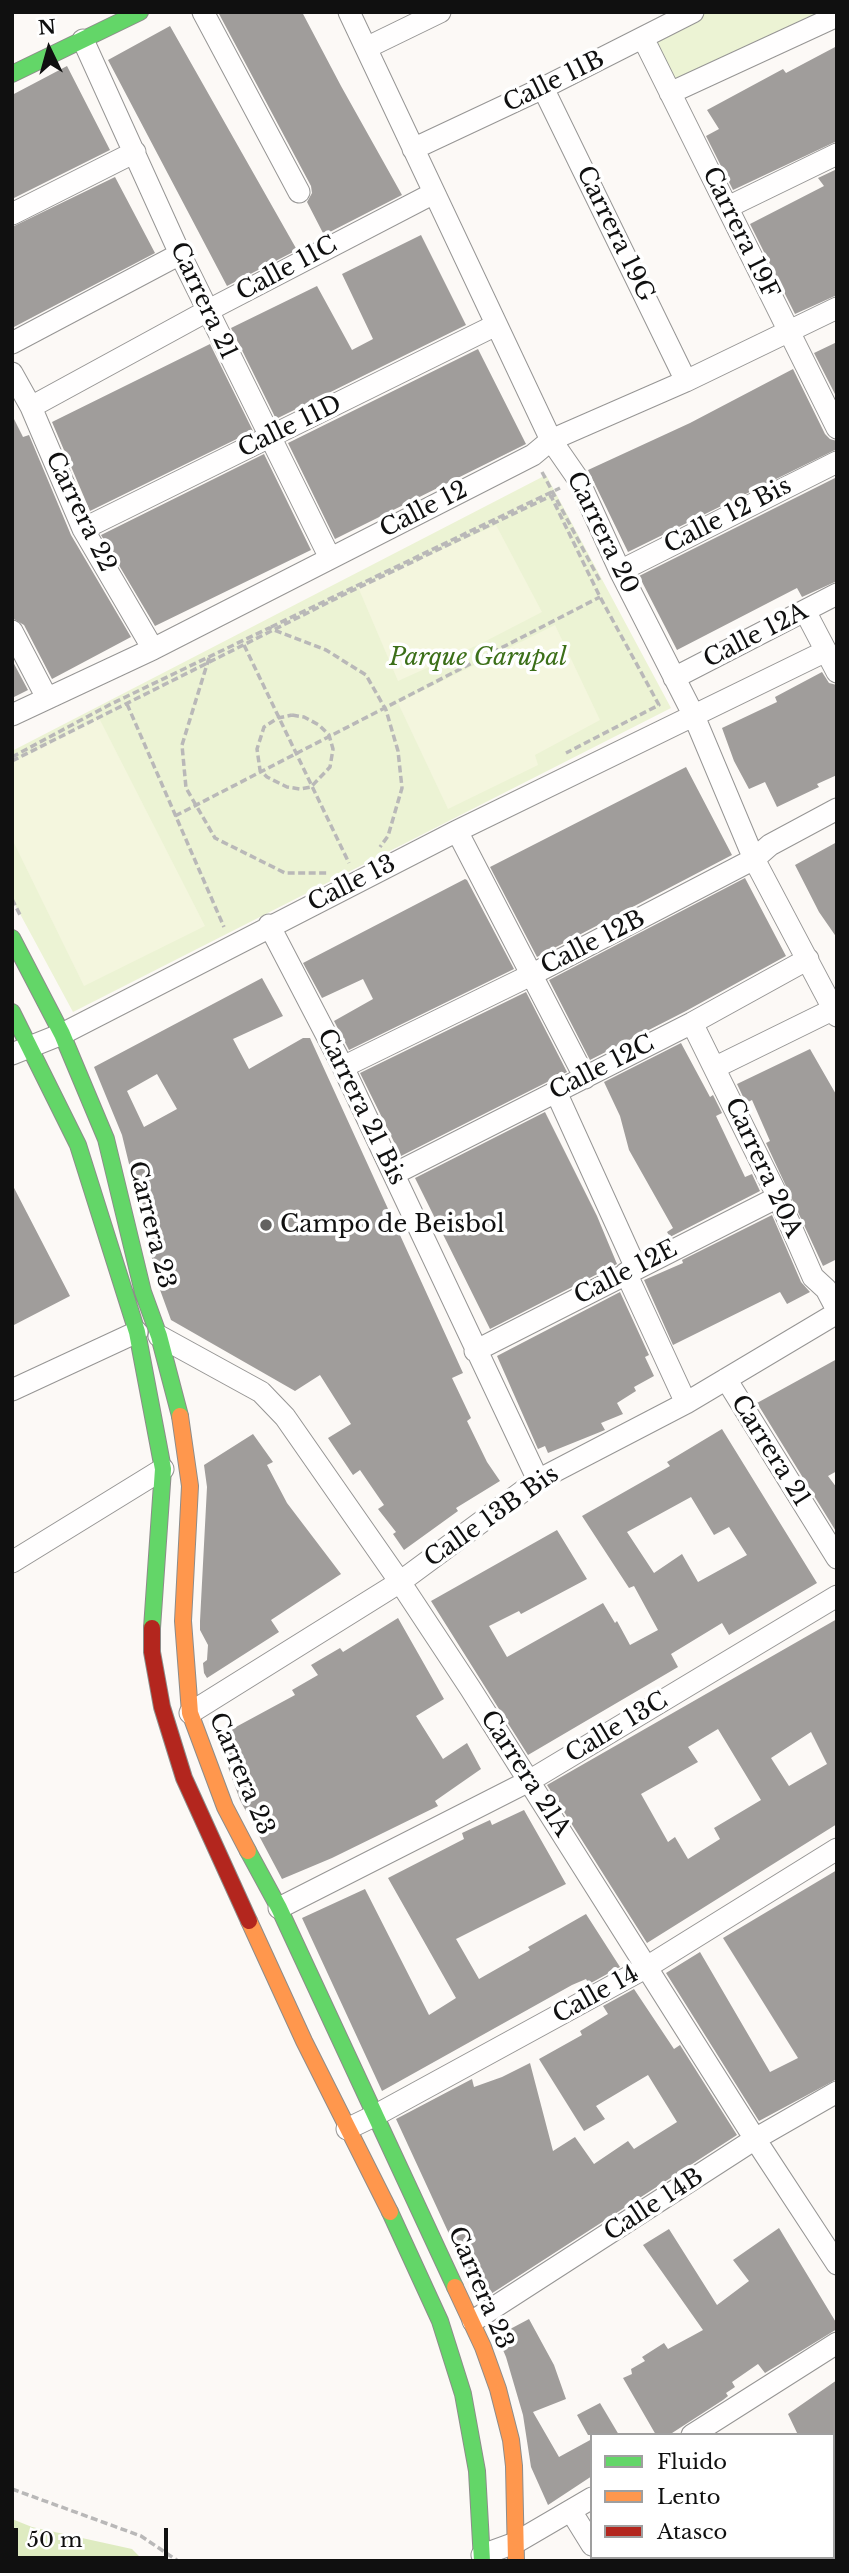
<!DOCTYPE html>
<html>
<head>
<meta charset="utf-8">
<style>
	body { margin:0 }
	#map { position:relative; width:849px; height:2573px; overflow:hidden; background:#fcf9f6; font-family:"Libre Baskerville",serif }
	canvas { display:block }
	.frame { position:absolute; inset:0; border:14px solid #101010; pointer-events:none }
	.legend { position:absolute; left:590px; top:2433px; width:245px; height:126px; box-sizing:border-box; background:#fff; border:2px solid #9f9f9f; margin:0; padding:9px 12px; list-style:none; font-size:21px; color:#101010 }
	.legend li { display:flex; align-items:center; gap:14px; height:35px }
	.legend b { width:35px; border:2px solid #9f9f9f }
	.north { position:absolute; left:14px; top:14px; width:70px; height:70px; -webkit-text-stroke:5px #fff; paint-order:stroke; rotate:355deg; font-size:19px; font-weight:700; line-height:28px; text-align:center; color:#101010 }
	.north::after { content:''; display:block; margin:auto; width:24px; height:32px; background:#101010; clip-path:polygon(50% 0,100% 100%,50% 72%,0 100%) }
	.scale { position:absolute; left:14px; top:2528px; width:154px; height:32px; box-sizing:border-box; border:4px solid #101010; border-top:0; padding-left:9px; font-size:21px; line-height:24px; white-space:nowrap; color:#101010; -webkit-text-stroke:5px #fff; paint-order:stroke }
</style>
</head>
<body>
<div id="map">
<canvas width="849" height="2573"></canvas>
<div class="frame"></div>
<ul class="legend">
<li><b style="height:9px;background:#63d668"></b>Fluido</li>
<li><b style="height:9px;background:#ff974d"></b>Lento</li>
<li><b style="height:9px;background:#b3261e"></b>Atasco</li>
</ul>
<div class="north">N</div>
<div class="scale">50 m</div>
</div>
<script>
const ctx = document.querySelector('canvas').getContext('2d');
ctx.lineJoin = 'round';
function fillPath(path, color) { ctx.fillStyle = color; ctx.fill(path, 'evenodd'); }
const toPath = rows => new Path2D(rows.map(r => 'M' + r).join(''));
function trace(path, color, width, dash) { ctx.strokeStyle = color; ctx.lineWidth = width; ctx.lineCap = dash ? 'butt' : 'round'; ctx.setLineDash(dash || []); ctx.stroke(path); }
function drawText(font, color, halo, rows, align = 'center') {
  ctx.font = font + ' "Libre Baskerville",serif'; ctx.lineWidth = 7; ctx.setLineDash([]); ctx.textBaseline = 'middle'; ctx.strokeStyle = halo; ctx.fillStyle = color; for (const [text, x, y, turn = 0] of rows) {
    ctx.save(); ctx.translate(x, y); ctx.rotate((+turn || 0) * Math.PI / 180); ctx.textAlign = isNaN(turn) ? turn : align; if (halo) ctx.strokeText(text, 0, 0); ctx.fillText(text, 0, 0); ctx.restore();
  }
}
fillPath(toPath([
	[703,12,837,12,672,97,645,41],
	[546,475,671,708,73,1012,12,899,12,751]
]), '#ecf3d4');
fillPath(toPath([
	[12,2519,32,2527,132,2549,144,2561,12,2561]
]), '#deebc1');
fillPath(toPath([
	[496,525,542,612,482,643,398,681,358,587],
	[555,625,600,720,535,755,538,765,448,809,398,703],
	[99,718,205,926,84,986,12,839,12,762]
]), '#f4f6de');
fillPath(toPath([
	[218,12,302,12,341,86,402,195,324,235,307,202,312,193,311,186],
	[170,26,297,250,227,286,108,60],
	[837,46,837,141,733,190,706,136,719,129,707,110,783,69,786,73],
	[67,66,110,150,12,199,12,95],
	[837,169,837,295,795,314,750,224,824,186,818,178],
	[115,177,155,253,12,328,12,227],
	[421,235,466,325,276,419,231,328,317,286,352,350,373,339,342,274],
	[837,342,837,398,814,353],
	[210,344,253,431,90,511,52,422],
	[478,349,526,444,335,539,288,443],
	[793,369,825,434,830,439,837,441,837,449,628,552,588,470,690,423],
	[12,415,23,437,29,435,71,535,131,637,52,679,24,625,12,618],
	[264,454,311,550,155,626,101,535],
	[837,477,837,581,802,597,797,588,677,650,639,576],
	[12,660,28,690,12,698],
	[822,672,829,683,837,685,837,775,817,784,819,787,777,807,765,782,749,789,734,761,722,728,777,702,775,697],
	[686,767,732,855,537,957,490,867],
	[837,842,837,938,819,912,795,865],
	[745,878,786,956,686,1011,590,1060,549,980],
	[465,879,467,880,514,969,349,1050,334,1021,373,999,363,979,322,998,303,963],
	[262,978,283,1016,233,1039,249,1069,303,1038,310,1038,463,1373,452,1378,471,1418,467,1421,487,1462,500,1481,456,1508,458,1511,404,1550,393,1534,396,1532,378,1509,384,1505,360,1470,353,1475,328,1438,351,1424,320,1375,295,1391,171,1320,159,1287,122,1135,94,1067],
	[157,1074,177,1109,144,1127,127,1091],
	[526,992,567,1072,401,1156,360,1073],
	[681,1043,710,1097,713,1095,722,1113,716,1116,745,1177,752,1174,760,1191,670,1237,667,1232,673,1228,629,1150,620,1116,604,1082],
	[810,1049,837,1096,837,1259,823,1266,766,1143,770,1141,752,1100,746,1103,737,1084],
	[545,1112,597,1216,617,1264,490,1329,415,1178],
	[12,1184,70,1296,12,1326],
	[772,1215,801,1282,810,1292,787,1304,780,1292,673,1345,644,1280,683,1263,682,1260],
	[620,1292,649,1355,645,1357,654,1376,634,1387,636,1391,617,1403,623,1414,601,1423,605,1430,548,1453,545,1446,538,1449,497,1356],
	[837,1359,837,1471,828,1476,837,1488,837,1533,757,1403],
	[722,1429,817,1583,729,1635,722,1623,671,1654,678,1667,528,1755,431,1601,557,1530,587,1579,521,1614,519,1611,489,1626,507,1657,603,1603,615,1623,617,1621,630,1645,658,1630,634,1586,629,1588,582,1516,670,1466,667,1462],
	[691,1497,714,1535,729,1527,747,1555,698,1582,682,1554,654,1573,627,1532],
	[253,1434,273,1462,267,1465,287,1503,341,1574,271,1620,279,1632,207,1678,204,1673,203,1663,207,1660,208,1645,200,1630,200,1621,207,1487,204,1465],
	[398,1618,444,1699,416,1716,443,1759,467,1743,481,1769,435,1801,438,1806,332,1858,282,1879,240,1800,216,1734,232,1724,234,1728,295,1695,292,1690,318,1675,311,1665,340,1648,343,1652],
	[837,1619,837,1824,647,1943,547,1785],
	[718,1729,761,1800,714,1828,720,1839,688,1859,675,1837,668,1842,641,1794,698,1762,688,1747],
	[811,1732,827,1764,789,1786,771,1758],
	[524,1810,566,1884,456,1939,479,1979,530,1950,528,1947,586,1914,620,1967,589,1984,586,1979,572,1985,382,2091,302,1918,365,1889,429,2015,456,1998,388,1878,464,1839,462,1833,490,1820,492,1825],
	[837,1870,837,2079,759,2121,666,1973,700,1952,770,2072,798,2058,723,1938],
	[634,1989,674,2049,680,2045,737,2135,480,2301,396,2119,472,2079,474,2087,502,2077,530,2063,553,2151,575,2137,594,2164,628,2141,634,2149,677,2122,648,2075,596,2106,605,2119,584,2131,539,2059,582,2035,580,2031,608,2014,603,2006],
	[779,2228,837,2324,837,2329,765,2373,758,2364,732,2382,735,2387,726,2393,728,2396,723,2400,669,2435,656,2435,623,2378,632,2374,631,2369,645,2361,642,2357,664,2343,668,2349,703,2330,643,2245,669,2229,717,2305,749,2281,733,2260],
	[529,2319,554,2365,566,2399,533,2412,559,2457,592,2439,592,2476,548,2505,531,2467,523,2415,506,2357,497,2336],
	[837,2380,837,2435,798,2435,788,2414],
	[600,2403,619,2435,588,2435,577,2415]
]), '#a09d9b');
const street = toPath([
	[203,12,299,192],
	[349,12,551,440,578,479,620,571,694,716,754,859,837,1016],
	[643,38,837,428],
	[83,40,180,254,330,558],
	[366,48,440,12],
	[543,88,686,381],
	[670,93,837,16],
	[413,149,543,88,693,12],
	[728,207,837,154],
	[12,214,135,152],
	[12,343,180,254],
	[12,373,31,407,83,529,153,649],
	[31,407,207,311,434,193],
	[83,529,496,325],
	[620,571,837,462],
	[805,611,837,672],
	[12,631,47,698],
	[674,678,837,594],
	[12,715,153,649,533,455,551,440,686,381,837,308],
	[457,831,585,1078],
	[269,925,343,1067,538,1480],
	[692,1023,778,1197,813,1277,826,1289,837,1310],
	[12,1054,62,1034,457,831,826,651],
	[343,1067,531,975,754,859,770,845,837,809],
	[716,1067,834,1009],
	[556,1092,636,1268],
	[394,1174,692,1023,808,959],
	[626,1273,686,1403],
	[159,1336,261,1392,285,1417,400,1582,470,1688,755,2139,837,2264],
	[475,1351,778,1197],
	[726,1379,837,1558],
	[12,1390,137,1332],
	[12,1562,163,1469],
	[190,1713,400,1582,538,1480,686,1403,837,1313],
	[279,1908,529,1781,837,1596],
	[347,2129,376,2115,647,1967,837,1849],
	[473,2321,755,2139,837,2092],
	[692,2435,837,2343],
	[571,2511,592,2545],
	[482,2555,515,2543,592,2498]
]);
const fast = toPath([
	[12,74,140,12],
	[12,938,62,1034,106,1139,143,1292,159,1336,180,1416],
	[12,1012,78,1145,137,1332,163,1469,152,1628],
	[248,1851,279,1908,455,2287],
	[390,2212,440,2321,463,2394,477,2471,482,2561]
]);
const slow = toPath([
	[180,1416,190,1486,183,1621,190,1713,225,1807,248,1851],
	[249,1921,304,2041,390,2212],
	[455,2287,483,2347,498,2389,511,2440,514,2466,516,2561]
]);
const jam = toPath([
	[152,1628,152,1652,162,1707,184,1778,249,1921]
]);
trace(street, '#969594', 23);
trace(fast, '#8d8c8a', 18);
trace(slow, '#8d8c8a', 18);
trace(jam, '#8d8c8a', 18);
trace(toPath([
	[542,472,601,583],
	[271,627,560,488],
	[244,645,349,863],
	[209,658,182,745,186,788,215,838,285,873,328,873],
	[127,704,224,927],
	[292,715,304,717,319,725,329,735,333,749,330,767,311,787,300,789,287,787,267,777,260,770,257,749,264,727,278,718,292,715],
	[12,757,111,704,269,628,326,650,366,675,386,710,398,751,402,788,388,836,380,847],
	[12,761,347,593,551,496,600,597,659,705,566,753],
	[175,816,600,597],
	[12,899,21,917],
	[12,2489,141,2536,178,2561]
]), '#b9b8b8', 3.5, [7, 3.5]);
trace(street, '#fffefe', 21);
trace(fast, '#63d668', 16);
trace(slow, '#ff974d', 16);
trace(jam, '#b3261e', 16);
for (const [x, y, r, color] of [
	[266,1225,7,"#636260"]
]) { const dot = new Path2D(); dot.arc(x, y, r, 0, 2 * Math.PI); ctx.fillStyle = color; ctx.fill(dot); trace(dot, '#fff', 2.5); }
drawText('24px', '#101010', '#fff', [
	["Calle 11B",554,82,-26],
	["Carrera 19F",740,233,64],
	["Carrera 19G",615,234,64],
	["Calle 11C",287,269,-28],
	["Carrera 21",203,301,65],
	["Calle 11D",290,427,-26],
	["Calle 12",424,510,-27],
	["Carrera 22",80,512,64],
	["Calle 12 Bis",728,516,-27],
	["Carrera 20",602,533,64],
	["Calle 12A",756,636,-27],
	["Calle 13",352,884,-27],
	["Calle 12B",593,943,-27],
	["Calle 12C",602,1068,-27],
	["Carrera 21 Bis",361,1107,64],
	["Carrera 20A",763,1168,65],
	["Carrera 23",151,1225,76],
	["Calle 12E",626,1273,-27],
	["Carrera 21",770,1451,58],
	["Calle 13B Bis",492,1517,-35],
	["Calle 13C",617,1728,-31],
	["Carrera 23",241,1774,67],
	["Carrera 21A",525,1774,57],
	["Calle 14",596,1995,-29],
	["Calle 14B",654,2205,-33],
	["Carrera 23",480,2288,67]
]);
drawText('italic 24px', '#3c6f19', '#fff', [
	["Parque Garupal",478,658]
]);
drawText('24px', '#101010', '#fff', [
	["Campo de Beisbol",280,1225]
], 'left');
</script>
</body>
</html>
